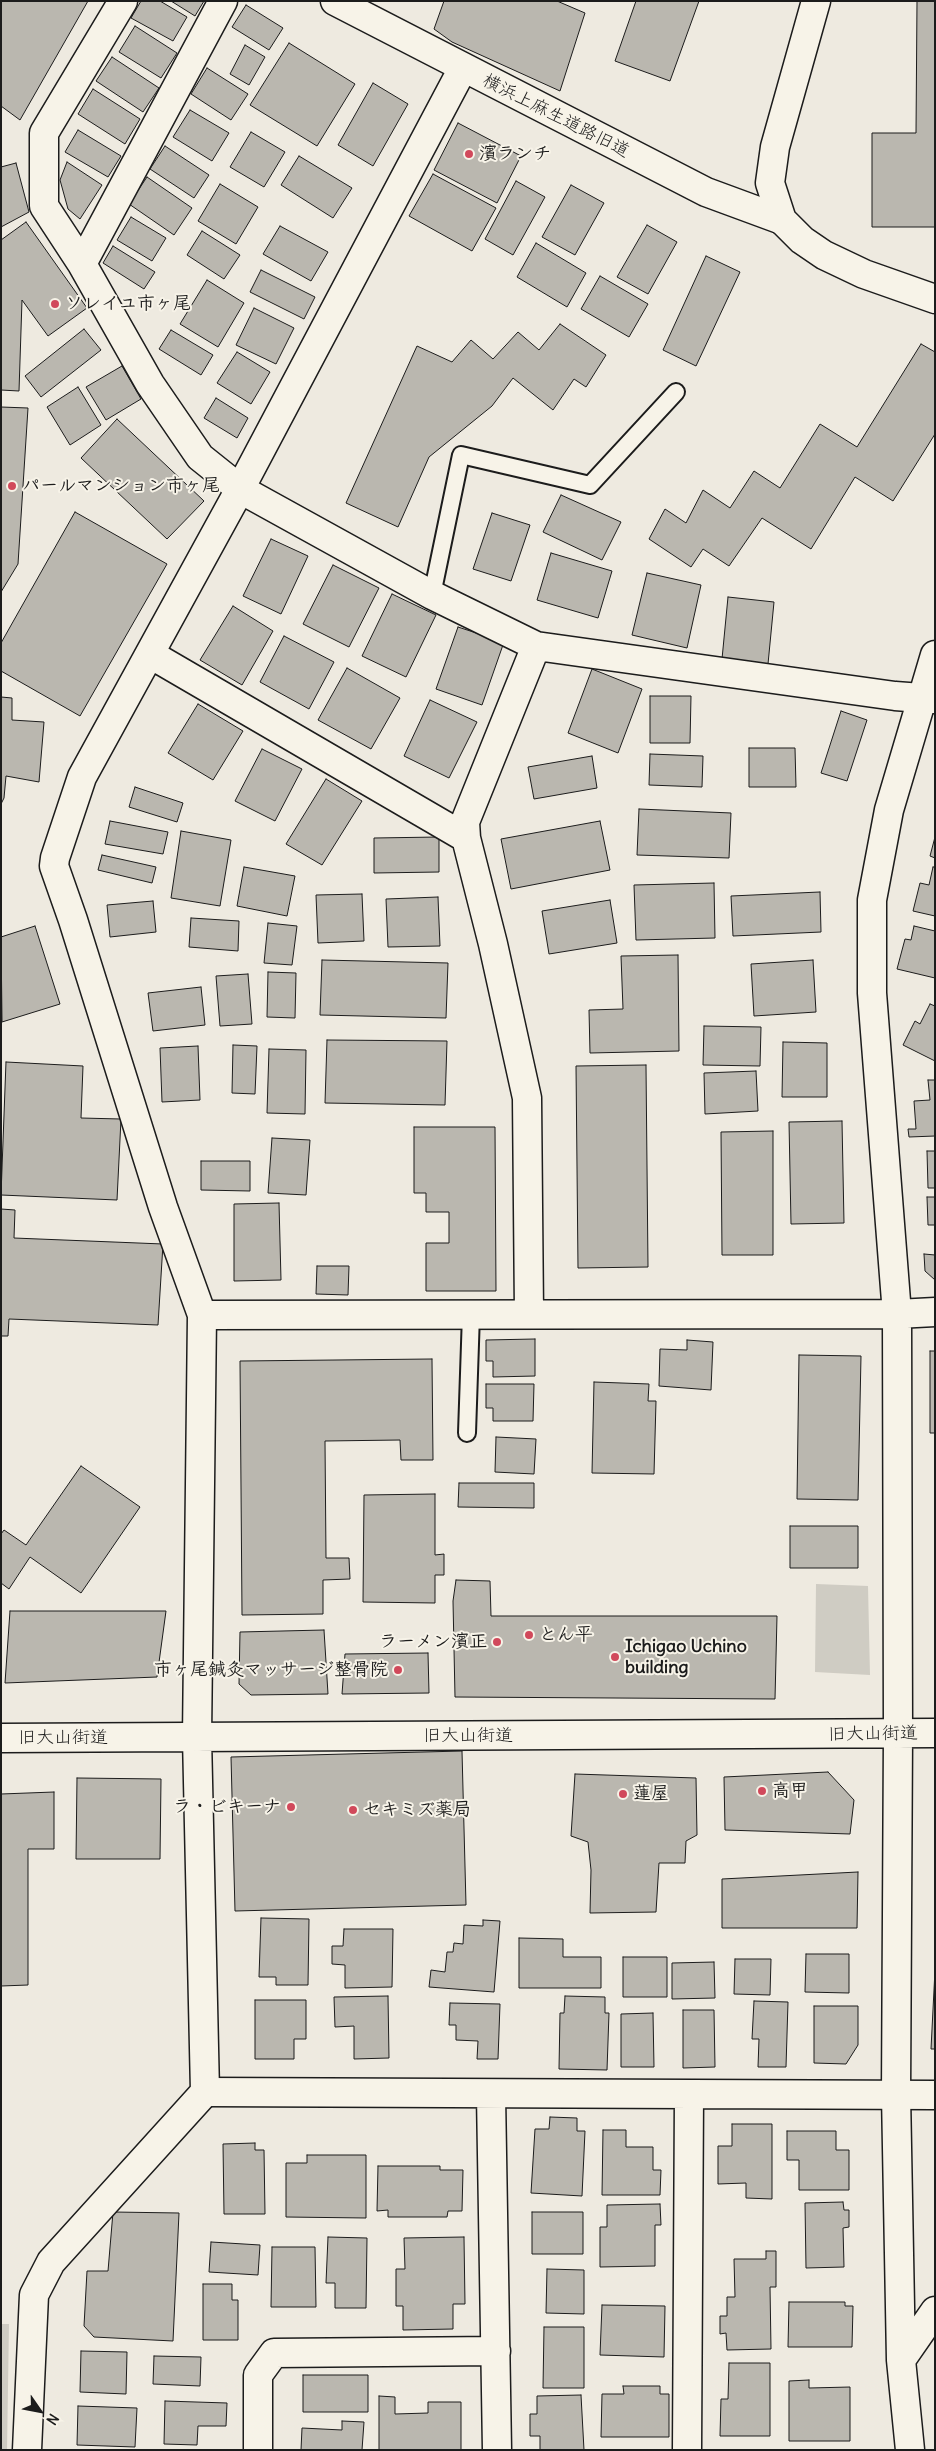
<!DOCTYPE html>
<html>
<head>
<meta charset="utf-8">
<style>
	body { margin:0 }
	#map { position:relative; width:936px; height:2451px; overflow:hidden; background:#eeeae0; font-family:Delius,sans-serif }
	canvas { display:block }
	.frame { position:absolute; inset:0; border:2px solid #1c1c1c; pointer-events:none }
	.north { position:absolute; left:15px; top:2386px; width:50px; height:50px; -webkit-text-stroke:4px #f7f3e8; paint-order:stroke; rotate:123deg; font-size:14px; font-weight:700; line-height:20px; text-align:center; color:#1c1c1c }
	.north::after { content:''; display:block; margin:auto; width:18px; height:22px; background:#1c1c1c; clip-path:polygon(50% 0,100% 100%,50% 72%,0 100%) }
</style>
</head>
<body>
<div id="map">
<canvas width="936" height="2451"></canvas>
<div class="frame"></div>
<div class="north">N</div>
</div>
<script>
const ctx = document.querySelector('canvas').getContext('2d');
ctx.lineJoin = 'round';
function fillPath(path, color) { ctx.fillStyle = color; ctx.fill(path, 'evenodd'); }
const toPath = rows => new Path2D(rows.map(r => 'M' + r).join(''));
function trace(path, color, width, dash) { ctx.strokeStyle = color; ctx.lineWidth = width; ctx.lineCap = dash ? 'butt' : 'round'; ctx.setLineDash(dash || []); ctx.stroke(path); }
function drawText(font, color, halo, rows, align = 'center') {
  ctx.font = font + ' Delius,"Klee One",sans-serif'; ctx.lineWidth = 4; ctx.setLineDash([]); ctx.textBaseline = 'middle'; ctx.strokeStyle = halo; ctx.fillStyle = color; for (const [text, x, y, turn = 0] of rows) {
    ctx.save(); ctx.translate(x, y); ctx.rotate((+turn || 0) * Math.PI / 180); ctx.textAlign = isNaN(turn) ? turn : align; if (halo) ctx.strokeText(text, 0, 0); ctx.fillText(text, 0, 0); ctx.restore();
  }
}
fillPath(toPath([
	[816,1584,868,1586,870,1675,815,1672],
	[1,2324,9,2324,7,2450,1,2450]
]), '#cfccc3');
const building = toPath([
	[1,1,88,1,20,120,1,106,1,1],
	[141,1,160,1,187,17,173,41,131,18,141,1],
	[171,1,204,1,195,16,171,1],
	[444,1,557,1,585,13,560,91,452,42,434,29,444,1],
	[636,1,699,1,670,81,615,61,636,1],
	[917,1,935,1,935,227,872,227,872,133,916,133,917,1],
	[246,5,283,28,269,50,232,27,246,5],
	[135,26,177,53,161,78,119,52,135,26],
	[289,43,355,84,317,146,250,105,289,43],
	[245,45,265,57,249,85,230,74,245,45],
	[112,57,159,88,143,112,96,81,112,57],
	[207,68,248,94,231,120,191,94,207,68],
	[373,83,408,104,373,166,338,145,373,83],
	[93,89,140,119,125,144,78,114,93,89],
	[190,110,229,133,212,161,173,137,190,110],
	[458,123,521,156,497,203,434,170,458,123],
	[78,130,121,156,108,177,65,152,78,130],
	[251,132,285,152,264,187,230,167,251,132],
	[165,146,209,175,194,198,150,169,165,146],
	[299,156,352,188,333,218,281,185,299,156],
	[67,162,102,185,80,219,68,209,60,180,67,162],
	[16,163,29,212,1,227,1,167,16,163],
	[433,174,496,208,472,251,409,216,433,174],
	[147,177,192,208,174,235,129,204,147,177],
	[516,181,545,197,513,255,485,239,516,181],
	[220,184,258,207,236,244,198,221,220,184],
	[571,185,604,203,575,255,542,237,571,185],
	[131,217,166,238,152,261,117,240,131,217],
	[26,222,87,308,48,336,22,300,19,391,1,390,1,240,26,222],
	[647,225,677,242,648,294,617,277,647,225],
	[280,226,328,252,311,281,263,254,280,226],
	[202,231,240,255,224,279,187,255,202,231],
	[536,243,586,273,567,307,517,277,536,243],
	[113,246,155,272,144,289,103,263,113,246],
	[706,256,740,272,696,366,663,350,706,256],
	[261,270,315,297,304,319,250,292,261,270],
	[600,276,648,304,629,337,581,309,600,276],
	[207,280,244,303,218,347,180,324,207,280],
	[254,308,294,328,276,364,236,345,254,308],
	[560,324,606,355,586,387,574,379,553,410,513,378,492,406,429,457,398,527,346,503,417,346,452,362,471,340,493,359,518,332,539,350,560,324],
	[84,329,101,350,41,397,25,376,84,329],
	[171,330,213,355,201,375,159,349,171,330],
	[921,344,935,352,935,434,893,501,855,477,811,549,762,518,729,566,703,549,691,567,649,539,665,509,686,523,703,490,730,508,754,471,780,488,820,424,857,447,921,344],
	[237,352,270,372,251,404,217,383,237,352],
	[122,366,141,399,106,420,86,387,122,366],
	[78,387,101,425,70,445,47,407,78,387],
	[216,398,248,418,237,438,204,418,216,398],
	[1,407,28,408,18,564,1,592,1,407],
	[117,419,204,501,167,539,81,458,117,419],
	[561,495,621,522,602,560,543,532,561,495],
	[75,512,167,564,80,716,1,671,1,643,75,512],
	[492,513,530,525,511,581,473,569,492,513],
	[271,539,308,556,281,614,243,596,271,539],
	[551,553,612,571,598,618,537,600,551,553],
	[333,565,379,588,349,647,303,624,333,565],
	[647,573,701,585,687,648,632,635,647,573],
	[392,594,436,615,406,677,362,656,392,594],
	[728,597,774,602,768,664,722,659,728,597],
	[233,606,273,631,242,685,200,660,233,606],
	[458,627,504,642,482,705,436,689,458,627],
	[284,636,334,662,309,709,260,682,284,636],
	[347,668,400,698,371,749,318,720,347,668],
	[592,669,642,689,618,753,568,733,592,669],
	[650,696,691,696,690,743,650,743,650,696],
	[1,697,12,698,12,720,44,722,39,782,6,776,4,798,1,804,1,697],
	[430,700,477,722,449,778,404,756,430,700],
	[198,704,243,731,213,780,168,753,198,704],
	[841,711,867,720,847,781,821,773,841,711],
	[749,748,795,748,796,787,749,787,749,748],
	[262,749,302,769,275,821,235,801,262,749],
	[650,754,703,756,702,787,649,785,650,754],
	[592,756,597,788,534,799,528,767,592,756],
	[326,779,362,801,322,865,286,844,326,779],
	[135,787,183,803,177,822,129,807,135,787],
	[639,809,731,813,729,858,637,855,639,809],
	[110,821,168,832,163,854,105,844,110,821],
	[600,821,610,870,511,889,501,839,600,821],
	[181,831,231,840,220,906,171,898,181,831],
	[439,837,439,872,374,873,374,838,439,837],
	[935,837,935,858,930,856,935,837],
	[102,855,156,867,152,883,98,870,102,855],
	[244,867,295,876,287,916,237,906,244,867],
	[933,867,935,867,935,916,913,911,920,883,929,885,933,867],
	[714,883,715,938,636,940,634,885,714,883],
	[820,892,821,932,733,936,731,896,820,892],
	[362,894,364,941,318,943,316,895,362,894],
	[438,897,440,946,388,947,386,899,438,897],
	[610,900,617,943,549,954,542,911,610,900],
	[153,901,156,932,110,937,107,905,153,901],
	[191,918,239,921,238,951,189,947,191,918],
	[268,923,297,926,292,965,264,963,268,923],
	[35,926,60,1004,2,1022,1,937,35,926],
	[914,926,935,931,935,978,897,969,905,939,911,940,914,926],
	[678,955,679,1051,590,1053,589,1010,623,1009,621,956,678,955],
	[322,960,448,963,446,1018,320,1015,322,960],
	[813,960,816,1012,754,1016,751,964,813,960],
	[268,972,296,973,295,1018,267,1017,268,972],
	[248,974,252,1024,220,1026,216,976,248,974],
	[201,987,205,1025,153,1031,148,993,201,987],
	[930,1004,935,1006,935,1061,903,1045,915,1021,920,1024,930,1004],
	[704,1026,761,1027,760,1066,703,1065,704,1026],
	[327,1040,447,1041,445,1105,325,1103,327,1040],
	[783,1042,827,1043,827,1097,782,1097,783,1042],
	[233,1045,257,1046,255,1094,232,1093,233,1045],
	[198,1046,200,1100,162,1102,160,1048,198,1046],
	[269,1049,306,1050,305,1114,267,1113,269,1049],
	[6,1062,83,1066,81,1118,121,1119,117,1200,1,1195,6,1062],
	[646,1065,648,1267,578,1268,576,1066,646,1065],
	[756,1071,758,1111,705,1114,704,1073,756,1071],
	[928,1080,935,1080,935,1136,909,1137,908,1129,916,1129,914,1101,930,1100,928,1080],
	[842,1121,844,1223,791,1224,789,1122,842,1121],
	[414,1127,495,1127,496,1291,426,1291,426,1243,449,1243,449,1212,426,1212,426,1193,414,1193,414,1127],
	[773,1131,773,1255,722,1255,721,1132,773,1131],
	[272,1138,310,1140,306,1195,268,1193,272,1138],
	[927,1151,935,1151,935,1188,928,1188,927,1151],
	[201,1161,250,1161,250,1191,201,1190,201,1161],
	[927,1197,935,1197,935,1225,928,1225,927,1197],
	[279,1203,281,1280,234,1281,234,1204,279,1203],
	[1,1209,15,1210,14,1238,163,1244,158,1325,9,1319,8,1336,1,1336,1,1209],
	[924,1254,935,1255,935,1280,925,1271,924,1254],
	[317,1266,349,1266,348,1295,316,1294,317,1266],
	[535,1339,535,1376,493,1377,493,1361,486,1361,486,1340,535,1339],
	[687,1340,713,1342,711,1390,659,1386,660,1349,687,1350,687,1340],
	[930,1351,935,1351,935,1433,930,1433,930,1351],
	[799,1355,861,1356,858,1500,797,1499,799,1355],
	[432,1359,433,1460,401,1460,400,1440,325,1441,326,1558,349,1558,350,1579,323,1580,323,1614,242,1615,240,1361,432,1359],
	[594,1382,649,1384,648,1401,656,1401,654,1474,592,1473,594,1382],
	[486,1384,534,1384,533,1421,493,1421,493,1408,486,1408,486,1384],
	[496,1437,536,1439,534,1474,495,1472,496,1437],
	[81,1466,140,1507,81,1593,30,1557,9,1589,1,1583,1,1534,4,1530,26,1545,81,1466],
	[459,1483,534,1483,534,1508,458,1507,459,1483],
	[435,1494,435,1555,444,1554,444,1575,435,1575,435,1603,363,1602,364,1495,435,1494],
	[790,1526,858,1526,858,1568,790,1568,790,1526],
	[456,1580,490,1581,491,1616,777,1616,775,1699,455,1697,453,1601,456,1580],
	[10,1611,166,1611,157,1677,5,1683,10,1611],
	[324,1630,328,1694,251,1695,239,1684,240,1632,324,1630],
	[428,1653,429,1693,342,1694,345,1654,428,1653],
	[462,1751,466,1905,235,1911,231,1757,462,1751],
	[828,1772,854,1800,850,1834,725,1830,724,1777,828,1772],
	[575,1774,696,1778,697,1835,686,1841,685,1863,659,1863,656,1912,590,1913,591,1870,588,1842,571,1836,575,1774],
	[77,1778,161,1779,160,1859,76,1859,77,1778],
	[54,1792,54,1849,28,1849,28,1985,1,1986,1,1794,54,1792],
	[858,1872,857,1928,722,1928,722,1879,858,1872],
	[261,1918,309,1919,308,1985,276,1985,276,1977,259,1977,261,1918],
	[483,1920,500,1921,494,1992,429,1987,431,1970,445,1972,447,1952,453,1952,454,1943,463,1944,464,1925,483,1926,483,1920],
	[344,1929,393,1929,392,1987,345,1988,345,1965,332,1964,332,1946,343,1946,344,1929],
	[519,1938,563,1939,563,1957,601,1957,601,1988,519,1988,519,1938],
	[806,1954,849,1954,849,1993,805,1992,806,1954],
	[623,1957,667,1957,667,1997,623,1997,623,1957],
	[735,1959,771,1959,770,1995,734,1994,735,1959],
	[714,1962,715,1998,672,1999,672,1963,714,1962],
	[935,1970,935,2049,931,2049,935,1970],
	[388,1996,389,2058,354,2059,354,2026,335,2027,334,1997,388,1996],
	[565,1996,605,1997,605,2013,609,2013,607,2070,559,2069,560,2013,564,2013,565,1996],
	[255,2000,306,2000,306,2039,294,2039,294,2059,255,2059,255,2000],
	[754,2001,788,2002,786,2067,758,2067,759,2039,752,2039,754,2001],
	[450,2003,500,2004,498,2059,477,2059,478,2041,456,2040,456,2025,449,2025,450,2003],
	[814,2006,858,2006,858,2045,846,2064,814,2063,814,2006],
	[683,2010,714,2010,715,2067,683,2068,683,2010],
	[653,2013,654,2067,621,2067,621,2014,653,2013],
	[550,2117,577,2118,577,2131,585,2131,582,2196,531,2193,535,2129,549,2129,550,2117],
	[732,2124,772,2124,772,2199,746,2198,746,2183,718,2184,718,2146,732,2146,732,2124],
	[603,2130,626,2130,626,2147,653,2147,653,2170,661,2170,660,2195,602,2195,603,2130],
	[787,2131,836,2131,836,2150,849,2150,849,2190,799,2190,799,2160,787,2160,787,2131],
	[255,2143,255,2150,264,2150,265,2214,224,2214,223,2144,255,2143],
	[307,2155,366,2155,366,2218,286,2217,286,2163,307,2163,307,2155],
	[378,2166,440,2166,440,2170,463,2170,462,2211,448,2211,447,2217,388,2217,388,2210,377,2211,378,2166],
	[843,2202,844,2210,849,2210,849,2227,843,2228,844,2267,806,2268,805,2203,843,2202],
	[660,2204,661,2225,655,2225,655,2266,600,2267,600,2227,607,2227,607,2205,660,2204],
	[113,2212,179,2213,173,2341,94,2337,84,2326,87,2271,108,2271,113,2212],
	[532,2212,583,2212,583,2254,532,2254,532,2212],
	[328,2237,367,2238,366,2308,335,2308,335,2283,326,2283,328,2237],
	[464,2237,465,2304,453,2304,453,2329,403,2330,403,2306,396,2306,396,2269,405,2269,404,2238,464,2237],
	[211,2242,260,2245,258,2275,209,2272,211,2242],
	[272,2247,315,2247,316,2307,271,2307,272,2247],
	[766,2251,776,2251,776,2287,770,2287,771,2349,727,2350,726,2333,720,2334,720,2316,727,2316,727,2297,735,2297,734,2259,766,2259,766,2251],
	[547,2269,584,2270,584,2314,546,2313,547,2269],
	[203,2284,232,2284,232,2300,238,2300,238,2340,203,2340,203,2284],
	[789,2302,845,2302,845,2306,853,2306,852,2347,788,2347,789,2302],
	[602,2305,665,2306,664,2357,600,2355,602,2305],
	[544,2327,584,2327,584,2388,543,2388,544,2327],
	[81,2351,127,2352,126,2394,80,2392,81,2351],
	[154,2356,201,2357,200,2386,153,2384,154,2356],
	[729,2363,770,2363,770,2436,720,2436,721,2399,728,2399,729,2363],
	[303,2375,368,2375,368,2412,303,2412,303,2375],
	[809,2380,809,2388,850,2387,850,2441,789,2441,789,2381,809,2380],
	[623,2386,660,2386,660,2394,669,2394,669,2437,601,2437,602,2394,624,2394,623,2386],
	[581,2395,584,2450,540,2450,540,2436,530,2436,530,2414,537,2414,537,2396,581,2395],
	[379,2396,395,2397,395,2414,428,2413,428,2402,461,2402,461,2450,379,2450,379,2396],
	[165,2401,227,2403,226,2426,198,2426,197,2445,164,2444,165,2401],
	[78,2406,137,2408,135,2447,77,2445,78,2406],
	[342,2421,364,2422,362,2450,301,2450,302,2428,342,2430,342,2421]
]);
fillPath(building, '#bab7af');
trace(building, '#1c1c1c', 1);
const service = toPath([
	[432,595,461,455,590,485,676,392],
	[467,1433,471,1314]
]);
const minor = toPath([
	[123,1,44,133,44,206,82,264,150,384,200,457,240,489,432,595,536,646,895,696,935,699],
	[335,1,706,192,782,220],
	[82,264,223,1],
	[150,654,466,838],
	[529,1314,527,1098,493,944,466,838,465,822,536,646],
	[202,1315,897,1314,935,1312],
	[898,1734,897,1314,872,993,872,900,889,810,935,655],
	[197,1737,202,1315,163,1207,73,920,54,866,55,858,82,777,240,489,463,68],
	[205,2092,935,2095],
	[491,2095,497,2450],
	[258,2450,258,2375,274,2353,496,2351],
	[687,2450,689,2094]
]);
const tertiary = toPath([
	[816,1,775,147,770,183,782,220,802,240,824,255,864,274,935,299],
	[898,1734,896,2094,901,2360,910,2450],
	[1,1738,935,1733],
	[901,2360,935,2311],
	[27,2450,34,2295,51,2262,205,2092,197,1737]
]);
trace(service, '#1c1c1c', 20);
trace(minor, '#1c1c1c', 31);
trace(tertiary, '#1c1c1c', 31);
trace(service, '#f7f3e8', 16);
trace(minor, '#f7f3e8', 28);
trace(tertiary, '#f7f3e8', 28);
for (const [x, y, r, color] of [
	[469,154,5,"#d1495b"],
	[55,304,5,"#d1495b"],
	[12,486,5,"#d1495b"],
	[529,1635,5,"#d1495b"],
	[497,1642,5,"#d1495b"],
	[615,1657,5,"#d1495b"],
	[398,1670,5,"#d1495b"],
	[762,1791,5,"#d1495b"],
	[623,1794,5,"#d1495b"],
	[291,1807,5,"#d1495b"],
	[353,1810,5,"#d1495b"]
]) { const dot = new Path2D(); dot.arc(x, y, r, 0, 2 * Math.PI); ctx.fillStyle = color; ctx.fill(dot); trace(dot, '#f7f3e8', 2); }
drawText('18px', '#1c1c1c', '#f7f3e8', [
	["横浜上麻生道路旧道",556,116,27],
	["旧大山街道",873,1734,-1],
	["旧大山街道",468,1736],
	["旧大山街道",63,1738]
]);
drawText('bold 18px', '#1c1c1c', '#f7f3e8', [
	["濱ランチ",479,154],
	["ソレイユ市ヶ尾",65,304],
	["パールマンション市ヶ尾",22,486],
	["とん平",539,1635],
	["ラーメン濱正",487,1642,"right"],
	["Ichigao Uchino",625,1647],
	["building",625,1668],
	["市ヶ尾鍼灸マッサージ整骨院",388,1670,"right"],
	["高甲",772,1791],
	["蓮屋",633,1794],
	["ラ・ビキーナ",281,1807,"right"],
	["セキミズ薬局",363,1810]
], 'left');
</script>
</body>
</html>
